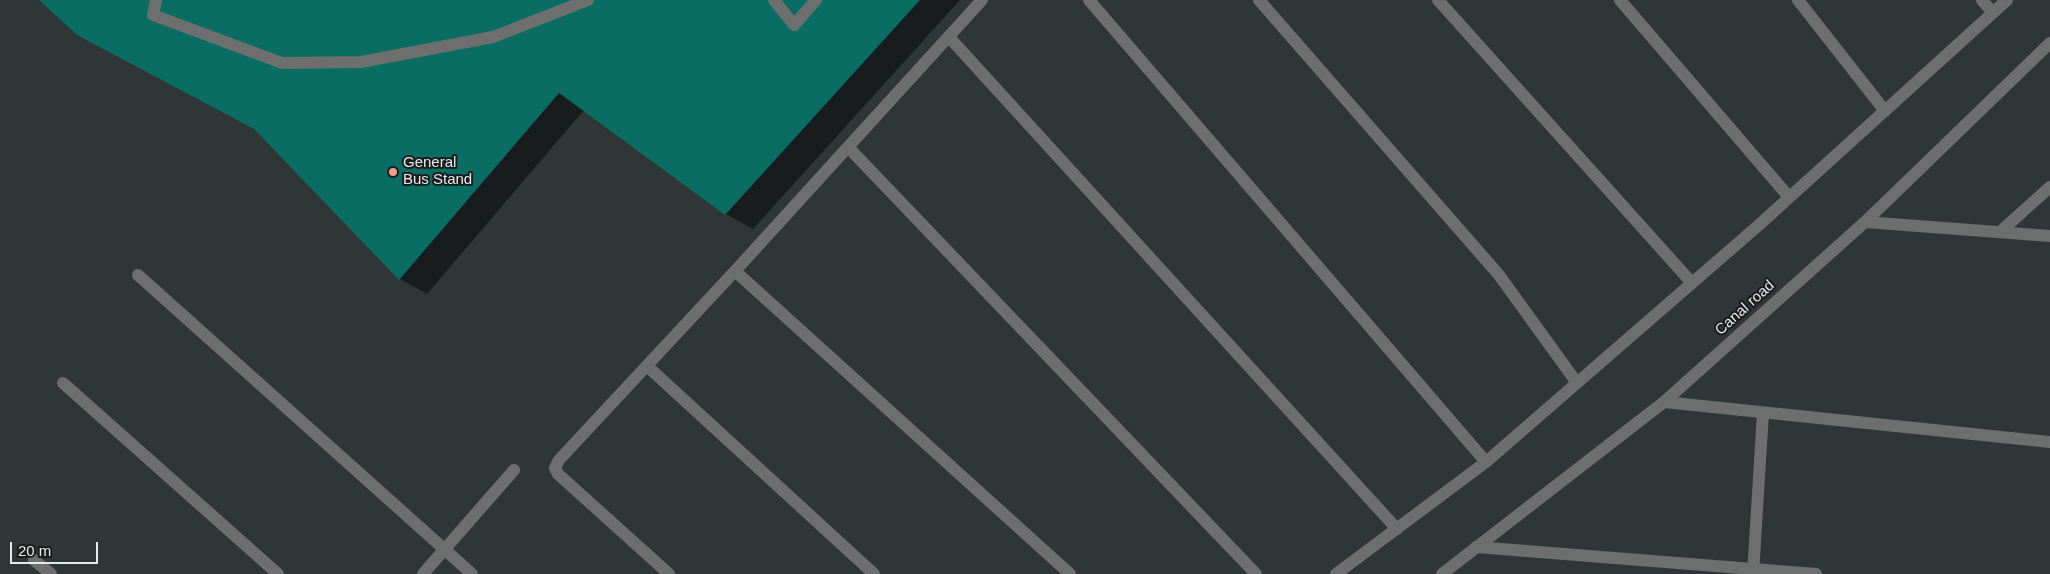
<!DOCTYPE html>
<html>
<head>
<meta charset="utf-8">
<style>
	body { margin:0 }
	#map { position:relative; width:2050px; height:574px; overflow:hidden; background:#303635; font-family:Arial,sans-serif }
	canvas { display:block }
	.scale { position:absolute; left:10px; top:542px; width:88px; height:22px; box-sizing:border-box; border:2px solid #e6eaea; border-top:0; padding-left:6px; font-size:15px; line-height:18px; white-space:nowrap; color:#e6eaea; -webkit-text-stroke:4px #1a1d1c; paint-order:stroke }
</style>
</head>
<body>
<div id="map">
<canvas width="2050" height="574"></canvas>
<div class="scale">20 m</div>
</div>
<script>
const ctx = document.querySelector('canvas').getContext('2d');
ctx.lineJoin = 'round';
function fillPath(path, color) { ctx.fillStyle = color; ctx.fill(path, 'evenodd'); }
const toPath = rows => new Path2D(rows.map(r => 'M' + r).join(''));
function trace(path, color, width, dash) { ctx.strokeStyle = color; ctx.lineWidth = width; ctx.lineCap = dash ? 'butt' : 'round'; ctx.setLineDash(dash || []); ctx.stroke(path); }
function drawText(font, color, halo, rows, align = 'center') {
  ctx.font = font + ' Arial,sans-serif'; ctx.lineWidth = 4; ctx.setLineDash([]); ctx.textBaseline = 'middle'; ctx.strokeStyle = halo; ctx.fillStyle = color; for (const [text, x, y, turn = 0] of rows) {
    ctx.save(); ctx.translate(x, y); ctx.rotate((+turn || 0) * Math.PI / 180); ctx.textAlign = isNaN(turn) ? turn : align; if (halo) ctx.strokeText(text, 0, 0); ctx.fillText(text, 0, 0); ctx.restore();
  }
}
fillPath(toPath([
	[41,0,960,0,753,229,726,214,584,110,427,294,400,279,257,130]
]), '#0007');
fillPath(toPath([
	[39,0,920,0,725,215,559,93,399,280,254,129,77,35]
]), '#096d63');
trace(toPath([
	[156,0,153,15,282,63,361,62,493,37,588,0],
	[774,0,794,25,816,0]
]), '#6c6f6e', 12);
trace(toPath([
	[1089,0,1486,462],
	[1259,0,1499,275,1577,383],
	[1438,0,1692,283],
	[1620,0,1789,197],
	[1798,0,1885,111],
	[1982,0,1993,13],
	[949,37,1397,529],
	[848,147,1256,574],
	[1865,222,2050,236],
	[2000,232,2050,187],
	[735,271,1070,574],
	[138,275,472,574],
	[647,366,874,574],
	[63,383,278,574],
	[1664,402,2050,442],
	[1476,547,1816,574],
	[34,560,51,574],
	[423,574,514,470],
	[669,574,558,474,555,468,559,460,735,271,982,0],
	[1336,574,1486,462,1760,224,2007,0],
	[1753,574,1763,413]
]), '#6c6f6e', 12);
trace(toPath([
	[1442,574,1664,402,1865,222,2050,43]
]), '#6c6f6e', 12);
for (const [x, y, r, color] of [
	[393,172,5,"#f49d8d"]
]) { const dot = new Path2D(); dot.arc(x, y, r, 0, 2 * Math.PI); ctx.fillStyle = color; ctx.fill(dot); trace(dot, '#1a1d1c', 2); }
drawText('15px', '#e6eaea', '#1a1d1c', [
	["General",403,163],
	["Bus Stand",403,180]
], 'left');
drawText('15px', '#e6eaea', '#1a1d1c', [
	["Canal road",1745,308,-42]
]);
</script>
</body>
</html>
